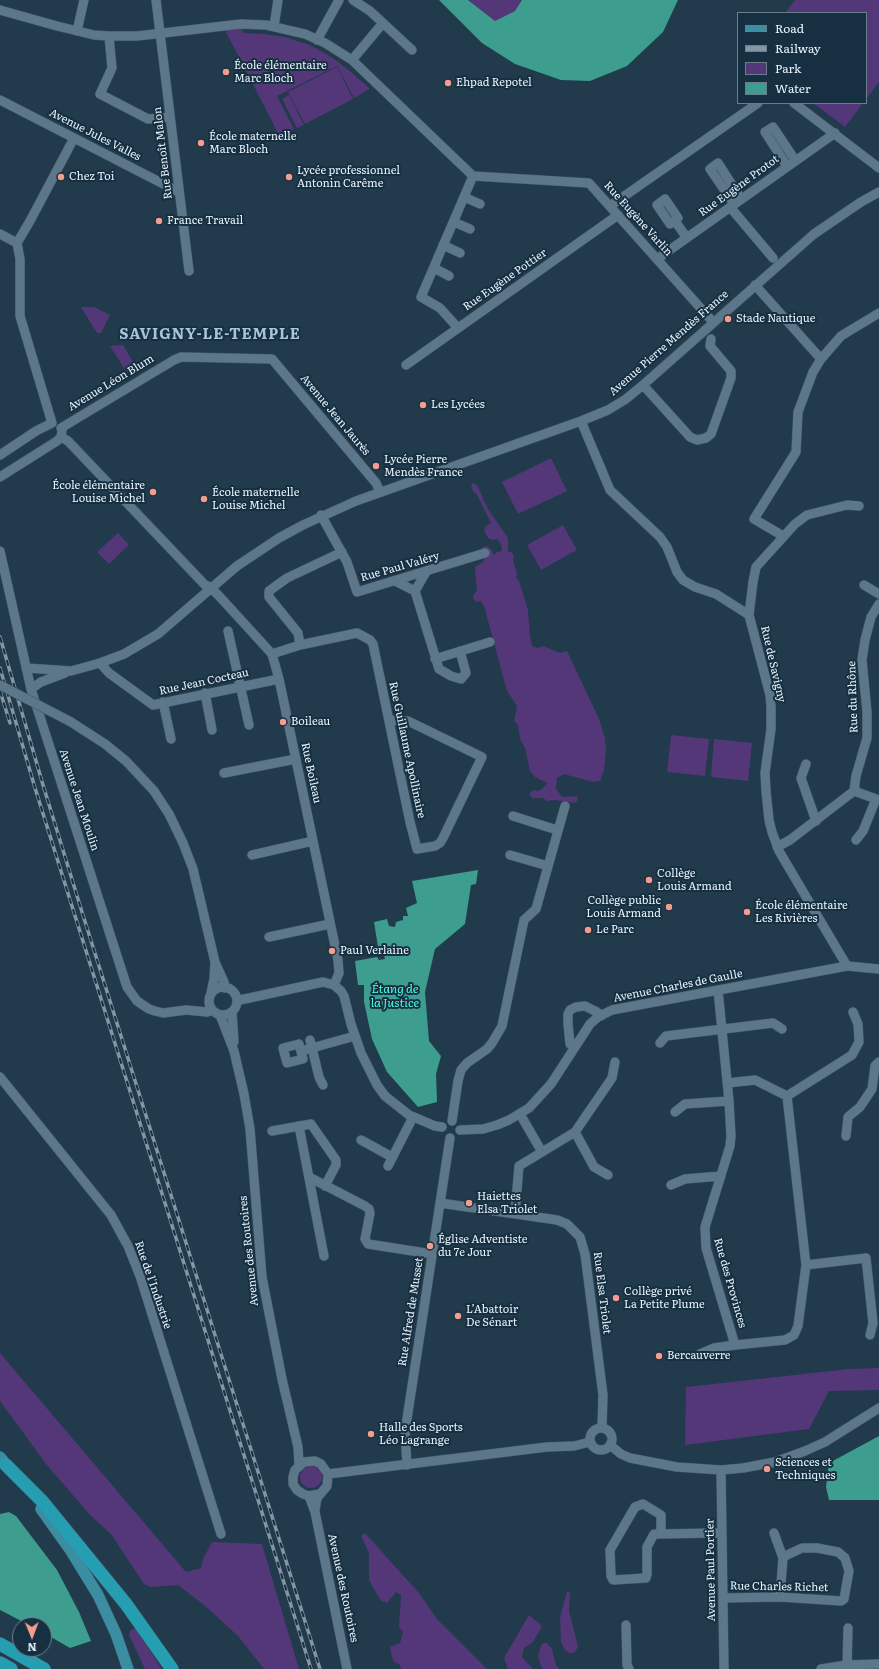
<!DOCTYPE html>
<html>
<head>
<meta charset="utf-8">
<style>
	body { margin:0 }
	#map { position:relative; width:879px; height:1669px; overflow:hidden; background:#213a4c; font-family:Literata,serif }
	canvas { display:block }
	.legend { position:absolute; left:737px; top:12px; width:130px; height:92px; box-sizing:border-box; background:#173041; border:1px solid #6b7e8c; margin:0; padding:5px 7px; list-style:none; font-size:12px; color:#e8f4fd }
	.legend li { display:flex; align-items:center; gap:8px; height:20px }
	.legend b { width:20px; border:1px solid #6b7e8c }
	.north { position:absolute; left:12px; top:1617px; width:40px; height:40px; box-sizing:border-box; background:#173041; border:1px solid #6b7e8c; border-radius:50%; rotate:179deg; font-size:11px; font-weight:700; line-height:16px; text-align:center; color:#e8f4fd }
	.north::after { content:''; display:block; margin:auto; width:14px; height:18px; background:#f59d8d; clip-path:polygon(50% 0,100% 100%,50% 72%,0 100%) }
</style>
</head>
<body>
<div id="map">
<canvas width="879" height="1669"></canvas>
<ul class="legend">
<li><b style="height:5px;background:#3b8ea2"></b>Road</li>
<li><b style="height:5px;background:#8496a4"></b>Railway</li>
<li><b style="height:11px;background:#533779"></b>Park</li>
<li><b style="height:11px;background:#3d9d8e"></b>Water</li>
</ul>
<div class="north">N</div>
</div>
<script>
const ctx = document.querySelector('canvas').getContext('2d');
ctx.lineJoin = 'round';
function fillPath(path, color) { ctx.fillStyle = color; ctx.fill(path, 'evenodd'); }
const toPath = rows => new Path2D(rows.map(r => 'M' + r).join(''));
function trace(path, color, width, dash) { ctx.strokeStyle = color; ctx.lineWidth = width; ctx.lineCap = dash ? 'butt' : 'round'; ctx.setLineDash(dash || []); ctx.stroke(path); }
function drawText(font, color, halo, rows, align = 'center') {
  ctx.font = font + ' Literata,serif'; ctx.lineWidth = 4; ctx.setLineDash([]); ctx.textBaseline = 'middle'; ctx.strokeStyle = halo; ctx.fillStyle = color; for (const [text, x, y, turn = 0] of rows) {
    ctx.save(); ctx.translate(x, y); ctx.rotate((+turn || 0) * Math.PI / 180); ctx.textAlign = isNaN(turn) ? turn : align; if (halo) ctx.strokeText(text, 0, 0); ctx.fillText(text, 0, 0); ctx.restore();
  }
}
fillPath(toPath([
	[468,0,522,0,515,11,495,21],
	[795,0,879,0,879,82,866,99,866,13,785,13],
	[241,29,244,33,264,34,285,37,310,45,333,58,351,72,370,89,354,98,337,66,277,96,294,129,280,137,225,30],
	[337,67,353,99,305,124,288,92],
	[289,95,304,125,297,128,282,99],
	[813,103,863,103,845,127],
	[81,307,94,307,110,315,101,333,97,333],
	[123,345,136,367,127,373,110,346],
	[551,458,567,491,518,514,502,482],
	[473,483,477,485,488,509,508,538,508,551,511,552,514,555,513,560,517,573,516,578,519,581,528,610,530,636,532,646,538,648,543,646,560,653,567,651,599,719,605,738,606,752,604,770,600,781,593,782,564,774,557,778,556,789,562,797,577,796,578,800,575,803,554,800,547,801,543,798,532,798,529,794,533,790,539,791,545,786,547,783,535,777,530,771,525,748,520,739,518,725,514,721,517,706,507,691,504,680,484,606,481,601,476,602,473,598,473,595,477,591,475,567,484,561,484,558,481,553,481,548,486,546,491,549,494,555,497,552,502,551,501,544,497,539,492,540,488,538,484,531,486,526,491,523,477,495,473,491,471,486],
	[563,525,577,550,541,570,527,545],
	[118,533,129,545,109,564,97,552],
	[671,735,709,739,705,776,667,772],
	[714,739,752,743,748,781,711,777],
	[0,1353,186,1572,201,1568,203,1559,212,1542,262,1544,299,1669,264,1669,238,1636,204,1605,178,1585,150,1587,144,1584,111,1534,90,1515,46,1464,0,1401],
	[879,1368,879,1390,829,1391,809,1429,685,1445,686,1387,849,1369],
	'300 1477a11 11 0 1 1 22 0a11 11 0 1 1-22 0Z',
	[365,1533,419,1593,437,1619,487,1669,401,1669,400,1665,393,1661,390,1647,400,1643,403,1632,399,1627,401,1595,396,1592,387,1603,381,1601,369,1580,369,1553,361,1536],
	[567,1591,570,1593,569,1610,578,1647,575,1652,570,1654,565,1650,561,1642,560,1617],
	[529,1615,542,1626,533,1642,524,1648,522,1657,533,1669,508,1669,504,1658],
	[135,1628,162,1669,145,1669,129,1635,130,1631],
	[544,1643,547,1643,552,1649,556,1665,559,1669,543,1669,541,1667,538,1656,541,1645]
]), '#533779');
fillPath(toPath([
	[439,0,468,0,495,21,515,11,522,0,678,0,663,32,627,66,590,81,561,80,515,64,482,43],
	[478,870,476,884,471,885,465,924,435,949,425,992,429,1041,441,1056,436,1074,437,1102,418,1107,387,1072,372,1039,364,1002,364,985,358,985,355,961,377,957,379,960,385,959,382,947,378,947,374,922,387,919,389,926,395,927,396,922,403,920,403,916,408,916,406,908,417,903,412,881],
	[879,1436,879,1500,829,1500,826,1487,829,1463],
	[9,1512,16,1516,57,1570,79,1612,91,1641,70,1648,44,1633,44,1625,29,1625,0,1610,0,1514]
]), '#3d9d8e');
const minor = toPath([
	[156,0,189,271],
	[353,0,370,11,412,50],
	[0,10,57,26,94,35,109,36,137,36,241,24,266,25,305,34,325,43,352,60,473,176],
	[274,26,278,0],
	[77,31,84,0],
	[109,36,112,68,100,94,148,119,170,117],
	[317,40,339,0],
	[352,60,383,23],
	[0,100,179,192],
	[794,103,879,168],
	[787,166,765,132,773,127,795,160],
	[473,176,589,183,713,322],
	[464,197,480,204],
	[665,199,678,218,670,224,657,205,665,199],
	[734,204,710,169,718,163,741,199],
	[610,206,758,103],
	[730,207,773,258],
	[675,221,687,238],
	[454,222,470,229],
	[0,234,17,243],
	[17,243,20,259,20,316,52,423],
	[17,243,30,221,74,138],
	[443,245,460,253],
	[657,259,835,133],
	[434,268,449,276],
	[755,285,821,359],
	[458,328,440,308,421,297,473,176],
	[406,365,618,215],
	[643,385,690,437,697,440,706,438,711,434,731,378,731,371,710,346,711,339],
	[581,421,610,490,660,537,667,547,677,572,683,580,695,587,716,594,749,615],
	[61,428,174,360,181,357,272,359,376,483,380,492],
	[61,437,68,441,205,585,210,587,220,597,272,654,279,679,338,960,339,973,334,985],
	[0,455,36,431,52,423],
	[0,477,57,441,61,437,62,431],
	[321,515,347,562,357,592,485,553],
	[783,536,754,519,796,452,798,412,813,372,821,359,841,336,879,313],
	[0,551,31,689,127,987,137,1001,149,1009,155,1011,163,1013,186,1010,207,1012,212,1010],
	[395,581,415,591,439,669,451,676,461,679,466,673,460,651],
	[864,585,879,594],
	[415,591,426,572],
	[228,631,249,725],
	[300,645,298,633,269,597,269,591,287,578,342,552],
	[272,654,300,645,357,633,370,640,373,644,410,822,417,849,435,846,440,843,443,838,482,757,408,721,389,720],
	[435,659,490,642],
	[100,663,109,673,153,705,279,679],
	[26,668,71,671,100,663,124,654,158,634,237,566,279,538,303,525,356,501,581,421,608,410,626,399,643,385,814,234,861,202,879,192],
	[31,689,41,682,65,673],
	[205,693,212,730],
	[163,702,171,739],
	[71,722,105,744,126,761,154,791,169,814,183,843,193,869,215,962,224,982,225,988],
	[806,764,801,778,816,821],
	[224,773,296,759],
	[854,791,856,776,867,738,867,712,862,660,865,640,871,617,879,604],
	[513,816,557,830],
	[856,840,863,831,876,799],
	[777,847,790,840,854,791,879,800],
	[252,855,313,841],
	[510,855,548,866],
	[269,937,330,924],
	[847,966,779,851,772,832,769,820,766,791,765,773,771,729,771,707,770,695,749,615,753,582,756,567,795,524,807,515,847,505,859,506],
	'209 1001a14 14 0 1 1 28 0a14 14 0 1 1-28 0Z',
	[718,990,729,1101,731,1136,730,1146,705,1227,706,1248,735,1345,785,1340,794,1335,798,1326,806,1265,787,1096,755,1080,727,1083],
	[211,993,214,979,215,963],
	[237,999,240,1000,323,982,334,985,341,991,344,996,351,1024,361,1053,377,1085,385,1096,409,1115,435,1126,442,1127],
	[232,1012,234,1042],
	[220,1015,234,1051,244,1094,250,1129,262,1277,282,1379,298,1447,299,1464],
	[310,1040,319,1077,323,1085],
	[660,1043,666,1036,773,1023,782,1029],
	[299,1044,303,1059,287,1063,283,1048,299,1044],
	[574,1047,570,1044,568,1024,568,1014,570,1010,576,1007,585,1006,597,1012,601,1016],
	[301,1051,355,1036],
	[0,1077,111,1215,128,1246,140,1276,221,1534],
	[787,1096,852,1055,859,1042,858,1024,853,1012],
	[675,1112,685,1104,729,1101],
	[520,1114,542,1152],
	[452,1121,458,1081,461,1070,467,1063,487,1049,492,1043,502,1026,524,920,536,909,565,806],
	[299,1126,324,1256],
	[460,1130,483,1129,497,1125,509,1120,529,1108,551,1084,590,1024,598,1017,612,1010,847,966,879,969],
	[272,1131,311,1124,336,1160,336,1165,325,1186],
	[575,1132,594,1167,608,1175],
	[846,1136,848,1117,860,1107,872,1089,875,1066,879,1062],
	[361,1140,392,1157],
	[388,1166,413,1117],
	[309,1177,365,1206,369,1209,370,1213,365,1239,368,1244,432,1254],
	[671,1185,685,1179,721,1176],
	[440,1203,557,1220,567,1224,580,1237,585,1254,603,1395,602,1427],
	[515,1213,519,1166,575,1132,612,1078,615,1062],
	[806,1265,866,1258,873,1323,870,1335],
	[700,1354,714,1348,735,1345],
	'590 1439a11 11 0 1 1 22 0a11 11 0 1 1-22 0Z',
	[610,1445,621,1454,630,1458,677,1467,721,1470,743,1468,775,1462,805,1451,825,1442,879,1408],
	[407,1465,405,1432,450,1138],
	[721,1470,724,1669],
	[328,1474,547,1447,574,1446,590,1442],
	[309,1496,315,1512,347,1669],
	[315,1510,317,1498,327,1486,328,1474,321,1464,315,1461,304,1462,295,1470,293,1477,293,1484,297,1490,303,1494,309,1496,319,1494],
	[774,1533,783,1558],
	[661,1534,661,1515,643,1504,635,1507,610,1550,611,1576,613,1580,646,1578,647,1574,647,1547,654,1534,661,1534,715,1533,722,1533],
	[723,1598,780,1597,841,1601,844,1599,849,1571,845,1558,838,1552,817,1548,802,1548,787,1555,783,1558,780,1597],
	[626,1625,627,1665,629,1669],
	[821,1669,847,1665,879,1664],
	[847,1669,848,1628]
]);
const major = toPath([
	[0,1457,12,1472],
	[41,1509,71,1551,98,1595,116,1634,128,1669]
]);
const highway = toPath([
	[6,1465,42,1501,126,1604,172,1669],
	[0,1644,44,1669],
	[0,1663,11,1669]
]);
trace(minor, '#425866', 10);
trace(major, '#425866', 12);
trace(highway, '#425866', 14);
trace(minor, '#5c768a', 9);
trace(major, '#3b8ea2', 11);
trace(highway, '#259eb2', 13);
const rail = toPath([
	[0,637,43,785,82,912,320,1669],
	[0,668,35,788,311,1669],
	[0,691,10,723]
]);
trace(rail, '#8496a4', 3.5);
trace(rail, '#173041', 2, [6]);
const minorBridge = toPath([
	[0,685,71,722]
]);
trace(minorBridge, '#425866', 10, []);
trace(minorBridge, '#5c768a', 9);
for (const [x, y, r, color] of [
	[226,72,4,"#f59d8d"],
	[448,83,4,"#f59d8d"],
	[201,143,4,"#f59d8d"],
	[61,177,4,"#f59d8d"],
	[289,177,4,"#f59d8d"],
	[159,221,4,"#f59d8d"],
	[728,319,4,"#f59d8d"],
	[423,405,4,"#f59d8d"],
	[376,466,4,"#f59d8d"],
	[153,492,4,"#f59d8d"],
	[204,499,4,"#f59d8d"],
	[283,722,4,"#f59d8d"],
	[649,880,4,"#f59d8d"],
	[669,907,4,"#f59d8d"],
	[747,912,4,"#f59d8d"],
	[588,930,4,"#f59d8d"],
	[332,951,4,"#f59d8d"],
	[469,1203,4,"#f59d8d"],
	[430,1246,4,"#f59d8d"],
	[616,1298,4,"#f59d8d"],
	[458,1316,4,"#f59d8d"],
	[659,1356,4,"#f59d8d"],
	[371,1434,4,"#f59d8d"],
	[767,1469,4,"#f59d8d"]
]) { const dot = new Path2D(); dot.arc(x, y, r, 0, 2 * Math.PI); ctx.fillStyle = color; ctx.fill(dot); trace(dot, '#173041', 1.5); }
drawText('11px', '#e8f4fd', '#173041', [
	["École élémentaire",234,66],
	["Marc Bloch",234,79],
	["Ehpad Repotel",456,83],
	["École maternelle",209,137],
	["Marc Bloch",209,150],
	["Lycée professionnel",297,171],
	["Antonin Carême",297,184],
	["Chez Toi",69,177],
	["France Travail",167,221],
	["Stade Nautique",736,319],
	["Les Lycées",431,405],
	["Lycée Pierre",384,460],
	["Mendès France",384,473],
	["École élémentaire",145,486,"right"],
	["Louise Michel",145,499,"right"],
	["École maternelle",212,493],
	["Louise Michel",212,506],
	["Boileau",291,722],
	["Collège",657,874],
	["Louis Armand",657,887],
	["Collège public",661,901,"right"],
	["Louis Armand",661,914,"right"],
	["École élémentaire",755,906],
	["Les Rivières",755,919],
	["Le Parc",596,930],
	["Paul Verlaine",340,951],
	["Haiettes",477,1197],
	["Elsa Triolet",477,1210],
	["Église Adventiste",438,1240],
	["du 7e Jour",438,1253],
	["Collège privé",624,1292],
	["La Petite Plume",624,1305],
	["L’Abattoir",466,1310],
	["De Sénart",466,1323],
	["Bercauverre",667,1356],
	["Halle des Sports",379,1428],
	["Léo Lagrange",379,1441],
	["Sciences et",775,1463],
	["Techniques",775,1476]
], 'left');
drawText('11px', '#e8f4fd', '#173041', [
	["Avenue Jules Valles",95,135,27],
	["Rue Benoît Malon",163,153,-97],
	["Rue Eugène Protot",739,186,-36],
	["Rue Eugène Varlin",638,219,48],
	["Rue Eugène Pottier",505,280,-35],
	["Avenue Pierre Mendès France",669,343,-41],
	["Avenue Léon Blum",111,383,-31],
	["Avenue Jean Jaurès",335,415,50],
	["Rue Paul Valéry",400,567,-16],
	["Rue de Savigny",773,664,77],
	["Rue Jean Cocteau",204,682,-12],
	["Rue du Rhône",853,697,-92],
	["Rue Guillaume Apollinaire",407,750,78],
	["Rue Boileau",311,773,78],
	["Avenue Jean Moulin",79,800,72],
	["Avenue Charles de Gaulle",678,986,-11],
	["Avenue des Routoires",249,1251,-96],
	["Rue des Provinces",730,1283,74],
	["Rue de l'Industrie",153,1285,71],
	["Rue Elsa Triolet",602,1293,83],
	["Rue Alfred de Musset",411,1312,-81],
	["Avenue Paul Portier",711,1570,-91],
	["Rue Charles Richet",779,1587,1],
	["Avenue des Routoires",343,1588,78]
]);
drawText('italic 12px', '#4cfee5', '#173041', [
	["Étang de",395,989],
	["la Justice",395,1003]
]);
ctx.letterSpacing = '1px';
drawText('bold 15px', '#a8c5db', '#173041', [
	["SAVIGNY-LE-TEMPLE",210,335]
]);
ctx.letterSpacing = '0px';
</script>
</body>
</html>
